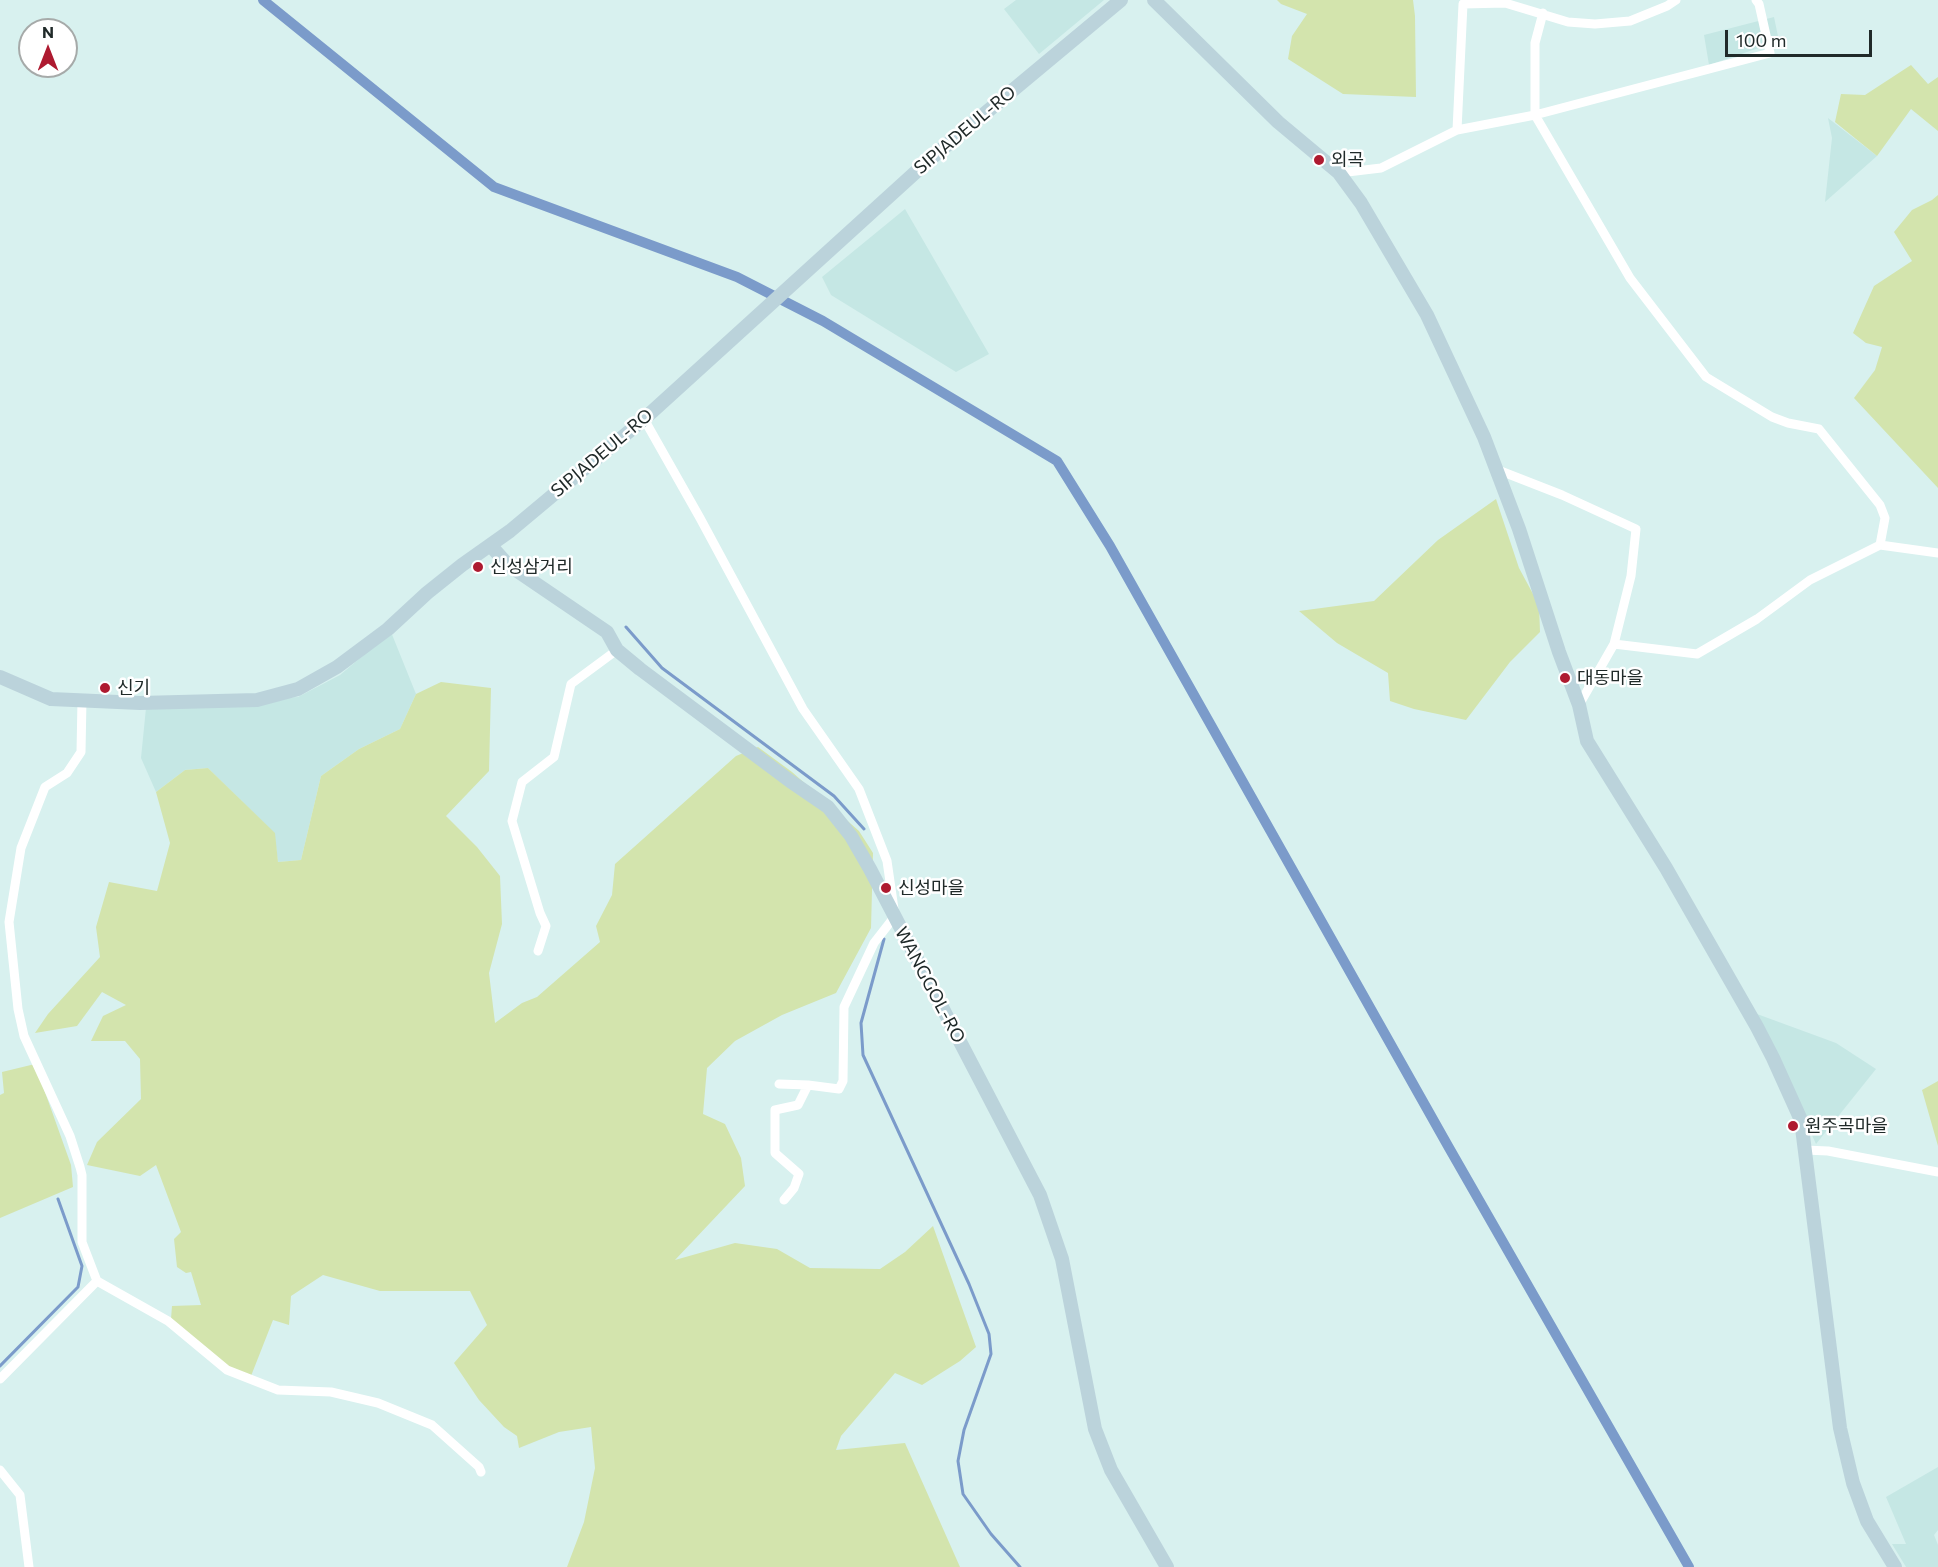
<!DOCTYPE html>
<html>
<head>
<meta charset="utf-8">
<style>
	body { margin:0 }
	#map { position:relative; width:1938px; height:1567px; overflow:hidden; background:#d8f1ef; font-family:Commissioner,sans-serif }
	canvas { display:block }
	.north { position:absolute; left:18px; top:18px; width:60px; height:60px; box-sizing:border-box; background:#fff; border:2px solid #a6aaa9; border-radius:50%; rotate:0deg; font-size:16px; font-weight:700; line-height:24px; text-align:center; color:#202a29 }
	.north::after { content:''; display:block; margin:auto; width:21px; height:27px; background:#ae1a30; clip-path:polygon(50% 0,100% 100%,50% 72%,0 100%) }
	.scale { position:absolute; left:1725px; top:30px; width:147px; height:27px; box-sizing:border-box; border:3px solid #202a29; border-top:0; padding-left:8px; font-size:18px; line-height:21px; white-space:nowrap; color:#202a29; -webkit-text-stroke:4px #fff; paint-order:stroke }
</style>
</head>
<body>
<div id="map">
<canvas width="1938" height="1567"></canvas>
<div class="north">N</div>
<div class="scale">100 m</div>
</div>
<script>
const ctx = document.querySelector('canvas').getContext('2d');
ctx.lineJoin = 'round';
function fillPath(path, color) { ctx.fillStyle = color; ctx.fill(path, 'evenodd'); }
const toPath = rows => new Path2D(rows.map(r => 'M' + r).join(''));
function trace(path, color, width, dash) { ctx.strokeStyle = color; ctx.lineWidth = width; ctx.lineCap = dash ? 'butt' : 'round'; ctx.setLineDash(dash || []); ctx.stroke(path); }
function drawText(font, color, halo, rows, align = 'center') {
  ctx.font = font + ' Commissioner,"Noto Sans KR",sans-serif'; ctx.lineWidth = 5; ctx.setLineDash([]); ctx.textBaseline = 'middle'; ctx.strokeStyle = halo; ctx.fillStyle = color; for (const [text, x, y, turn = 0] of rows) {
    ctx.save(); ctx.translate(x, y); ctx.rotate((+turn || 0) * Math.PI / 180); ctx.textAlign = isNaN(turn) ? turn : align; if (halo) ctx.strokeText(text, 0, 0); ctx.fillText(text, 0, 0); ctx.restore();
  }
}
fillPath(toPath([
	[1016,0,1104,0,1039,54,1004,9],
	[1774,17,1779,41,1709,65,1704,35],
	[1828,118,1877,156,1825,202,1832,138],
	[905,209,989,354,956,372,831,295,822,277],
	[391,632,416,694,400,729,359,749,321,776,301,860,278,862,274,833,208,768,185,770,156,792,141,758,146,708,298,697,340,675],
	[1757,1014,1836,1043,1876,1069,1816,1144],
	[1938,1467,1938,1530,1934,1535,1938,1545,1938,1567,1906,1567,1892,1544,1906,1544,1886,1497]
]), '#c5e7e4');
fillPath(toPath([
	[1277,0,1413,0,1415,16,1416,97,1343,94,1288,59,1292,36,1307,14,1281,4],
	[1911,65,1928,84,1938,77,1938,131,1911,109,1877,156,1835,122,1841,94,1865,95],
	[1938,195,1938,488,1854,398,1875,370,1882,347,1866,343,1853,333,1874,286,1912,261,1894,232,1912,210,1932,200],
	[1496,499,1519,568,1539,605,1540,632,1510,662,1466,720,1414,709,1390,701,1388,673,1337,643,1299,611,1374,601,1438,540],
	[441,682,491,688,489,771,446,816,477,847,500,876,502,924,489,973,495,1023,522,1003,537,997,600,942,596,926,612,895,615,864,736,756,758,747,792,772,859,831,873,853,871,928,836,993,782,1015,735,1041,707,1068,703,1114,725,1124,741,1158,745,1186,675,1260,735,1243,777,1249,810,1268,880,1269,905,1252,933,1226,976,1347,960,1361,922,1385,895,1373,841,1436,836,1450,905,1443,960,1567,567,1567,584,1522,595,1468,591,1427,559,1432,519,1448,517,1436,504,1427,479,1400,454,1363,487,1325,470,1291,380,1291,323,1275,291,1296,289,1325,273,1320,251,1376,229,1368,171,1319,172,1306,201,1305,191,1272,186,1273,177,1267,174,1239,181,1232,156,1165,140,1176,87,1165,97,1142,141,1099,140,1059,125,1041,91,1041,103,1016,126,1005,102,992,77,1026,35,1033,48,1014,100,957,96,927,109,882,157,891,170,843,156,792,185,770,208,768,275,833,278,862,301,860,321,776,359,749,400,729,416,694],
	[35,1064,71,1165,73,1187,0,1218,0,1095,4,1093,2,1072],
	[1938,1081,1938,1146,1922,1090]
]), '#d3e4ad');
trace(toPath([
	[626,627,662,668,834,796,864,829],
	[884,939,861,1023,863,1055,969,1284,989,1334,991,1354,964,1430,958,1461,963,1494,991,1534,1020,1567],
	[0,1366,78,1287,82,1266,58,1199]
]), '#7b9bca', 3);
trace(toPath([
	[263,0,494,187,737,277,823,321,1057,461,1110,546,1448,1146,1689,1567]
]), '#7b9bca', 10);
trace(toPath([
	[1505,3,1568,22,1595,24,1630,21,1667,6,1676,0],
	[1543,13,1535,43,1535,115,1770,53,1759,4,1756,0],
	[1457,130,1535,115,1630,278,1706,377,1772,417,1788,423,1819,429,1880,505,1885,518,1880,545,1810,580,1757,619,1697,654,1614,644],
	[1339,173,1381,168,1457,130,1463,4,1505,3,1505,0],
	[644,419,700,518,803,709,859,789,887,861,895,916,874,943,844,1007,843,1081,839,1089,808,1085,798,1105,775,1110,775,1153,799,1174,794,1188,784,1200],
	[1498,470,1562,495,1636,529,1631,576,1614,644,1579,705],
	[1880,545,1938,553],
	[82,700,81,752,67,773,45,787,21,848,9,922,18,1009,24,1036,70,1136,80,1167,82,1175,82,1242,97,1281,168,1321,227,1370,278,1390,331,1392,378,1403,432,1425,479,1467,481,1472],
	[538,951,546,926,540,913,512,821,522,782,554,757,571,684,617,650],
	[779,1084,808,1085],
	[1805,1150,1828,1151,1938,1172],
	[0,1379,97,1281],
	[0,1470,20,1495,29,1567]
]), '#fff', 9);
trace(toPath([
	[1154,0,1278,122,1339,173,1361,203,1427,315,1484,437,1519,529,1559,652,1579,705,1587,741,1666,868,1757,1027,1773,1058,1801,1120,1840,1428,1853,1483,1867,1521,1895,1567],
	[491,546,507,564,607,632,617,650,640,669,790,781,828,807,851,836,870,869,1040,1195,1062,1259,1095,1429,1111,1470,1167,1567],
	[0,677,51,699,140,703,257,700,298,689,337,667,388,629,427,593,462,565,510,531,644,419,929,160,1121,0]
]), '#bbd3db', 14);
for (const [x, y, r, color] of [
	[1319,160,6,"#ae1a30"],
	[478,567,6,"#ae1a30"],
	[1565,678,6,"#ae1a30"],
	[105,688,6,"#ae1a30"],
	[886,888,6,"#ae1a30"],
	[1793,1126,6,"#ae1a30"]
]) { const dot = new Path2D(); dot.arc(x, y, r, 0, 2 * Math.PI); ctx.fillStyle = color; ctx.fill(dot); trace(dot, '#fff', 2); }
drawText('18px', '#202a29', '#fff', [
	["SIPJADEUL-RO",965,130,-40],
	["SIPJADEUL-RO",602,453,-40],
	["WANGGOL-RO",930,985,62]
]);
drawText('18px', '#202a29', '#fff', [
	["외곡",1331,160],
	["신성삼거리",490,567],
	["대동마을",1577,678],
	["신기",117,688],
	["신성마을",898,888],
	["원주곡마을",1805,1126]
], 'left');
</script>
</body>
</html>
